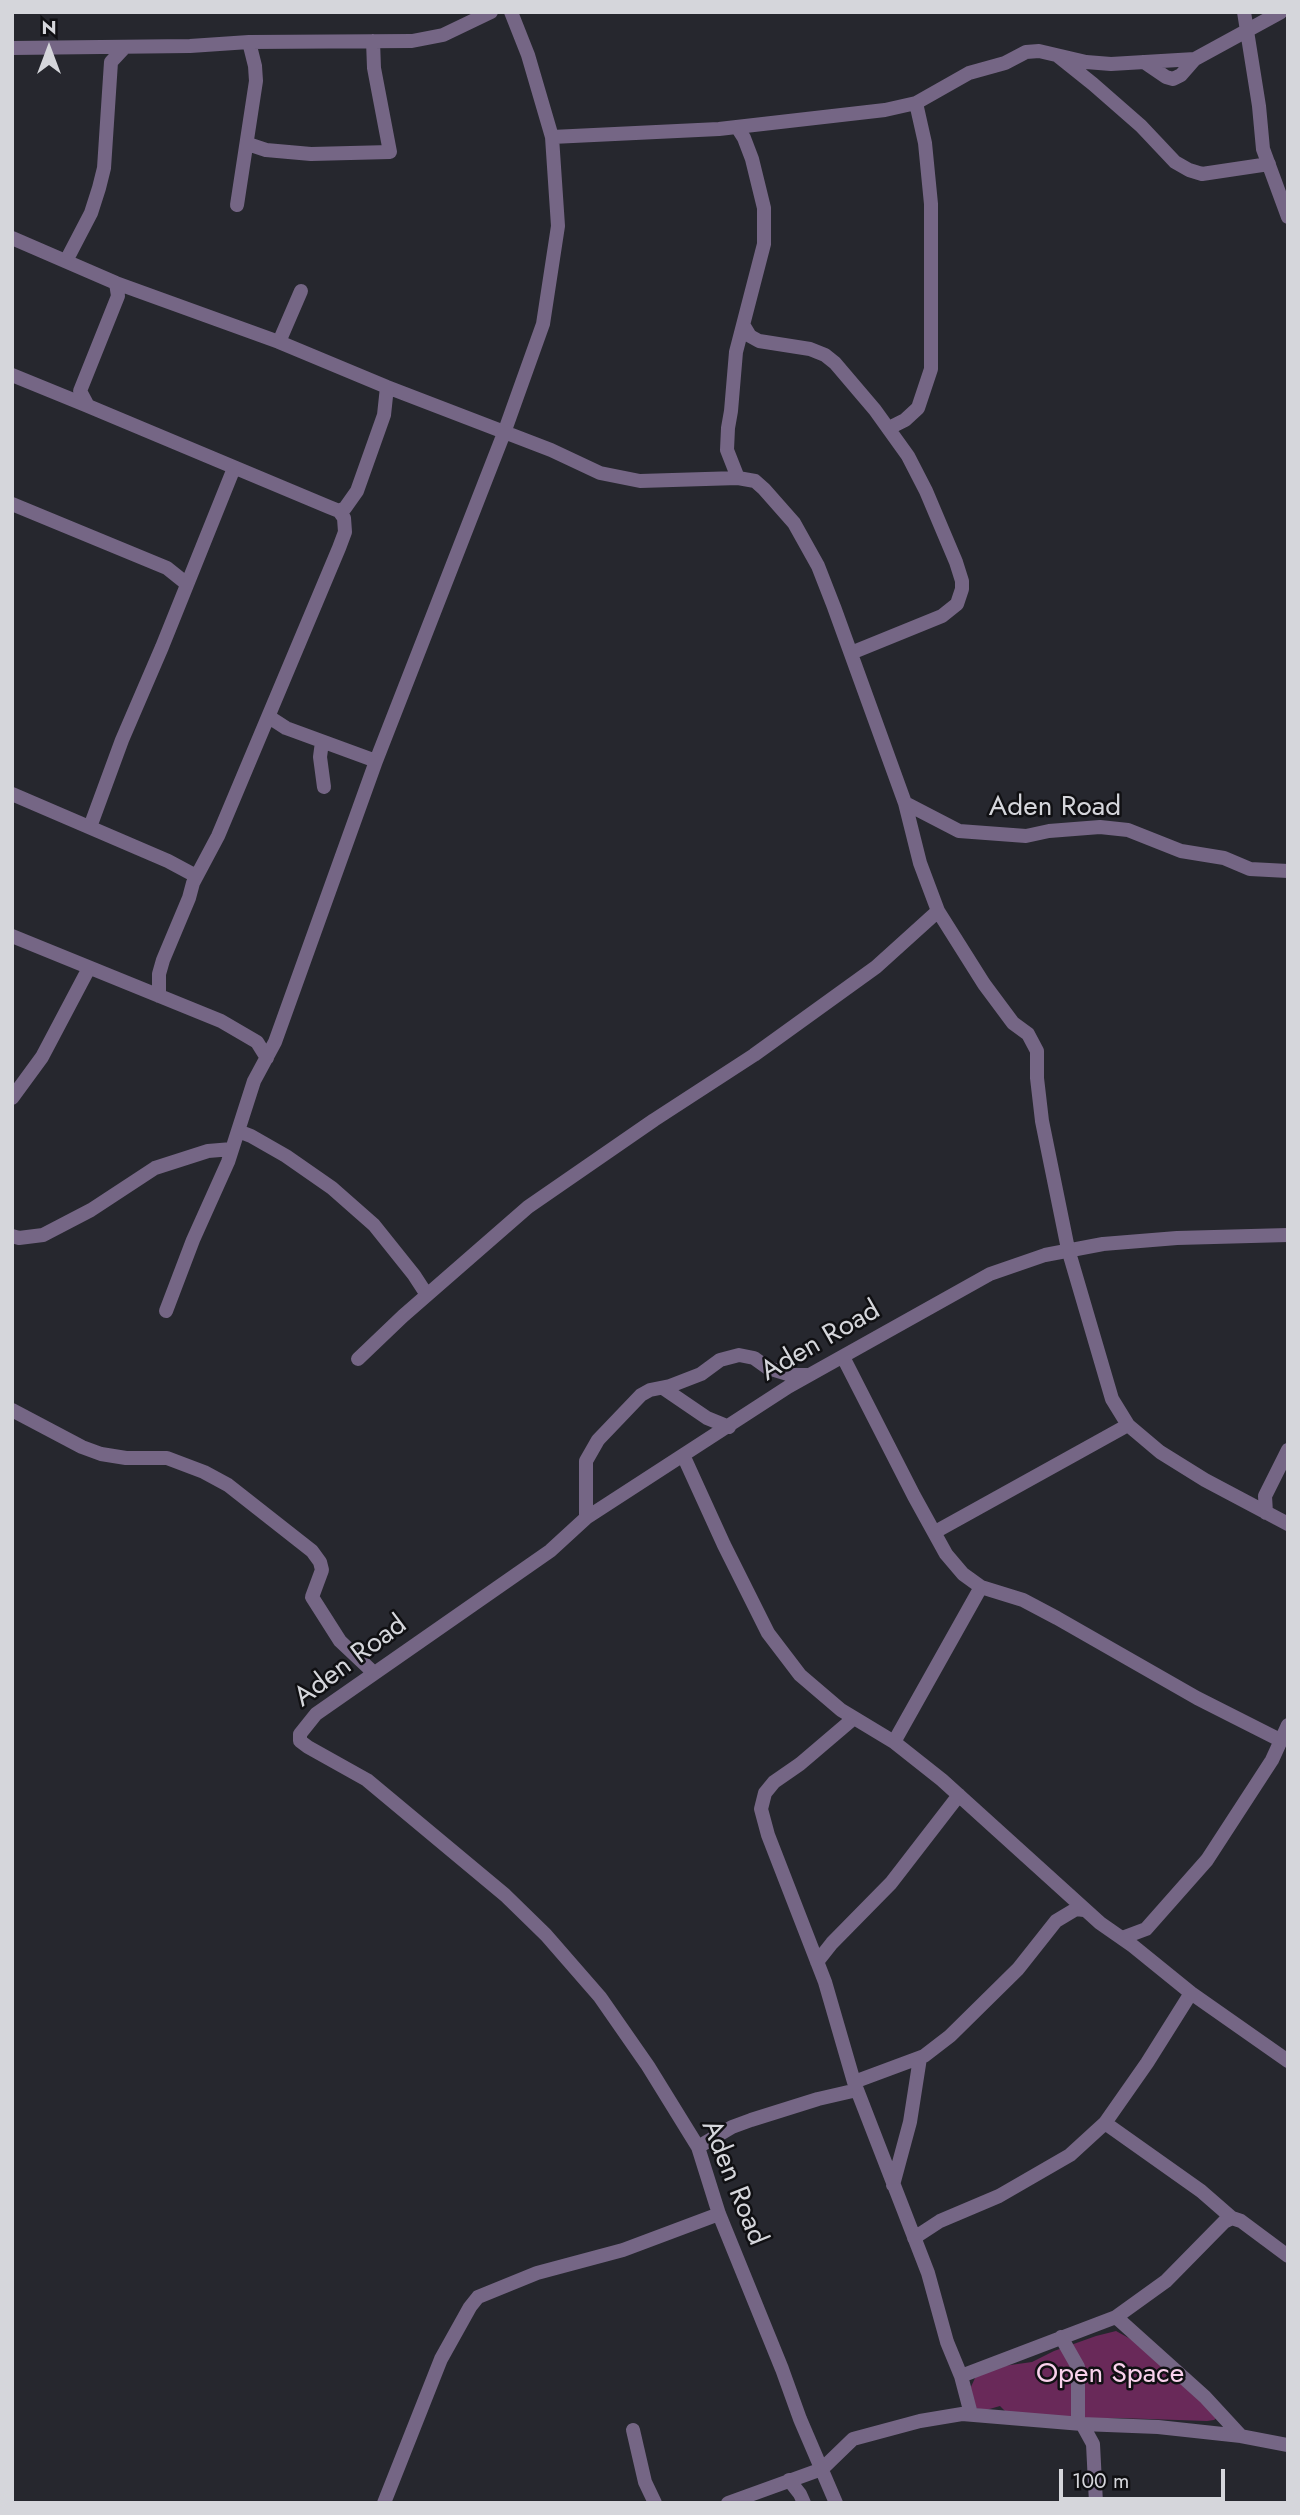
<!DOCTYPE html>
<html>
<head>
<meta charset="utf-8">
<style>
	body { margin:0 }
	#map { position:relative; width:1300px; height:2515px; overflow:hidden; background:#26272e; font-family:Jost,sans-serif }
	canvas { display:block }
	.frame { position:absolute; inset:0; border:14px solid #d5d6db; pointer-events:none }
	.north { position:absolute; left:14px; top:14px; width:70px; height:70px; -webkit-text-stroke:5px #101013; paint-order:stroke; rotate:0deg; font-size:19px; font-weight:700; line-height:28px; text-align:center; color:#d5d6db }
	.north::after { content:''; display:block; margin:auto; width:24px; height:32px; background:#d5d6db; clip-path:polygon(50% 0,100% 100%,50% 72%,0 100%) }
	.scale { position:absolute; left:1059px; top:2469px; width:166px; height:32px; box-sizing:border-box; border:4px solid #d5d6db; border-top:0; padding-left:9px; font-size:21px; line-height:24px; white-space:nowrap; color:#d5d6db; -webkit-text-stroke:5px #101013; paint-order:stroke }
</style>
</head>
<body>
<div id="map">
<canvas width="1300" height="2515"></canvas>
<div class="frame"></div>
<div class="north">N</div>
<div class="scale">100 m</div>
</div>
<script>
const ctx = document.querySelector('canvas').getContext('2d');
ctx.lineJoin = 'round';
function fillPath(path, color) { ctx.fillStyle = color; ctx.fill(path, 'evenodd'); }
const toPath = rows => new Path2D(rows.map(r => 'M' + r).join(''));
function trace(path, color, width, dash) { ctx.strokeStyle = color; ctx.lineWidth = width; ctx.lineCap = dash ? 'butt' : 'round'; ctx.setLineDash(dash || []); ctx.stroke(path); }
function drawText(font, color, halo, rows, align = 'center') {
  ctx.font = font + ' Jost,sans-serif'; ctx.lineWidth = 5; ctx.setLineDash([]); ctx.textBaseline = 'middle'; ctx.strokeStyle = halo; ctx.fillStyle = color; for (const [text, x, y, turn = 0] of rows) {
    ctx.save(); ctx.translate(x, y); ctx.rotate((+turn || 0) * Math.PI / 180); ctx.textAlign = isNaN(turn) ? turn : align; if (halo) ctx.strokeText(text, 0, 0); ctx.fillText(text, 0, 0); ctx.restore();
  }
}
fillPath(toPath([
	[1116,2331,1154,2352,1220,2415,1214,2420,1207,2421,1119,2418,1012,2418,1000,2406,986,2410,974,2408,970,2389,975,2378,982,2369,1032,2362,1054,2351,1096,2336]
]), '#692959');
trace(toPath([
	[1244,12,1259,106,1263,149,1288,217],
	[12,48,190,46,249,42,412,41,443,35,491,12],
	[1058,56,1093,84,1141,126,1175,162,1189,170,1202,174,1269,164],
	[1144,62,1166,77,1173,79,1181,75,1195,59],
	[737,127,744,138,752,159,764,208,764,244,736,352,731,411,728,428,727,450,738,478],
	[552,137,719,129,885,110,916,103,969,73,1005,63,1026,52,1039,51,1086,62,1111,64,1195,59,1281,12],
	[248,144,266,150,311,154,390,152,374,68,373,41],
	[237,205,256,81,255,66,249,42],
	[12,238,116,283,279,342,387,387,551,450,600,473,640,481,738,478,755,481,764,489,794,523,818,566,834,607,905,803,920,863,938,911,984,984,1013,1023,1028,1034,1037,1051,1037,1078,1042,1121,1068,1249,1112,1399,1128,1425,1160,1452,1205,1480,1288,1524],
	[66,261,91,213,99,188,104,168,111,62,125,47],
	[116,283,118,296,80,391,88,406,329,507,339,511,345,508,357,491,384,415,387,387],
	[744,326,750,336,759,341,810,349,825,355,835,363,875,410,908,456,926,491,956,562,962,581,962,589,957,604,942,616,851,653],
	[279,342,301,291],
	[12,375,88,406],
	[889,428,905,420,918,408,931,369,931,204,925,143,916,103],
	[12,504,167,568,187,584],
	[269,717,286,728,376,761],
	[322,742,320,757,324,787],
	[12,794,168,861,196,876],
	[905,803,959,831,1026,836,1049,831,1100,827,1128,830,1181,851,1224,858,1250,869,1288,871],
	[90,827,122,740,162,647,234,468],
	[12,936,221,1021,257,1042,267,1058],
	[159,996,159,974,163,960,189,898,193,883,218,836,339,548,345,532,344,518,339,511],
	[12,1098,42,1057,89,968],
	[238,1131,251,1136,286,1156,332,1188,374,1225,414,1275,427,1295],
	[12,1236,19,1238,43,1235,91,1210,155,1168,208,1151,232,1149],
	[166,1311,193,1240,228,1162,254,1081,275,1042,376,761,504,433,543,324,558,226,552,137,528,55,511,12],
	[843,1357,914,1496,946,1554,963,1574,981,1587,1023,1600,1057,1618,1197,1698,1282,1741],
	[358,1359,403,1316,528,1207,654,1120,754,1055,876,967,938,911],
	[663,1388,707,1418,729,1427],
	[12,1410,82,1447,101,1454,126,1458,167,1458,204,1472,228,1485,312,1551,320,1562,322,1570,312,1597,340,1641,374,1673],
	[683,1455,724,1545,768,1633,800,1675,841,1710,894,1742,942,1780,1100,1923,1133,1946,1191,1993,1288,2061],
	[1266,1513,1265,1496,1288,1450],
	[586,1518,586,1461,598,1440,641,1395,650,1390,670,1386,701,1374,720,1360,739,1355,754,1358,768,1368,791,1375,808,1375],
	[935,1532,1128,1425],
	[854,1718,800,1764,774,1782,765,1793,761,1809,768,1835,825,1982,854,2082,928,2273,947,2342,961,2376,971,2414],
	[894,1742,981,1587],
	[1122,1938,1146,1929,1207,1860,1272,1760,1288,1725],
	[817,1962,832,1943,891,1883,959,1795],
	[854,2082,924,2056,950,2036,1018,1969,1056,1921,1076,1909,1084,1910],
	[1105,2123,1201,2191,1232,2218],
	[698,2147,732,2127,751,2120,818,2099,857,2090],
	[893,2185,910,2122,920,2058],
	[914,2238,940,2221,999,2196,1070,2155,1105,2123,1147,2063,1191,1993],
	[1116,2317,1205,2397,1241,2436,1288,2445],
	[1061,2337,1078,2367,1078,2423],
	[961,2376,1116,2317,1166,2281,1224,2222,1232,2218,1241,2221,1288,2256],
	[1082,2424,1093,2444,1096,2503],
	[633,2430,645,2482,655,2503],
	[789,2480,800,2494,804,2503],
	[384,2503,441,2359,470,2307,478,2297,537,2273,623,2250,719,2214],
	[728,2503,822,2469,853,2439,920,2421,962,2414,1082,2424,1158,2427,1241,2436],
	[836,2503,800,2419,782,2369,719,2214,698,2147,648,2066,600,1997,546,1935,505,1895,367,1780,308,1747,300,1741,300,1734,316,1714,550,1551,586,1518,788,1387,990,1274,1045,1255,1103,1244,1177,1238,1288,1235]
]), '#756685', 14);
drawText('28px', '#d5d6db', '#101013', [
	["Aden Road",1055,808],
	["Aden Road",821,1342,-30],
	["Aden Road",351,1662,-37],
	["Aden Road",733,2183,68]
]);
drawText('28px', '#f9d1ec', '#101013', [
	["Open Space",1110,2375]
]);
</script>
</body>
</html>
